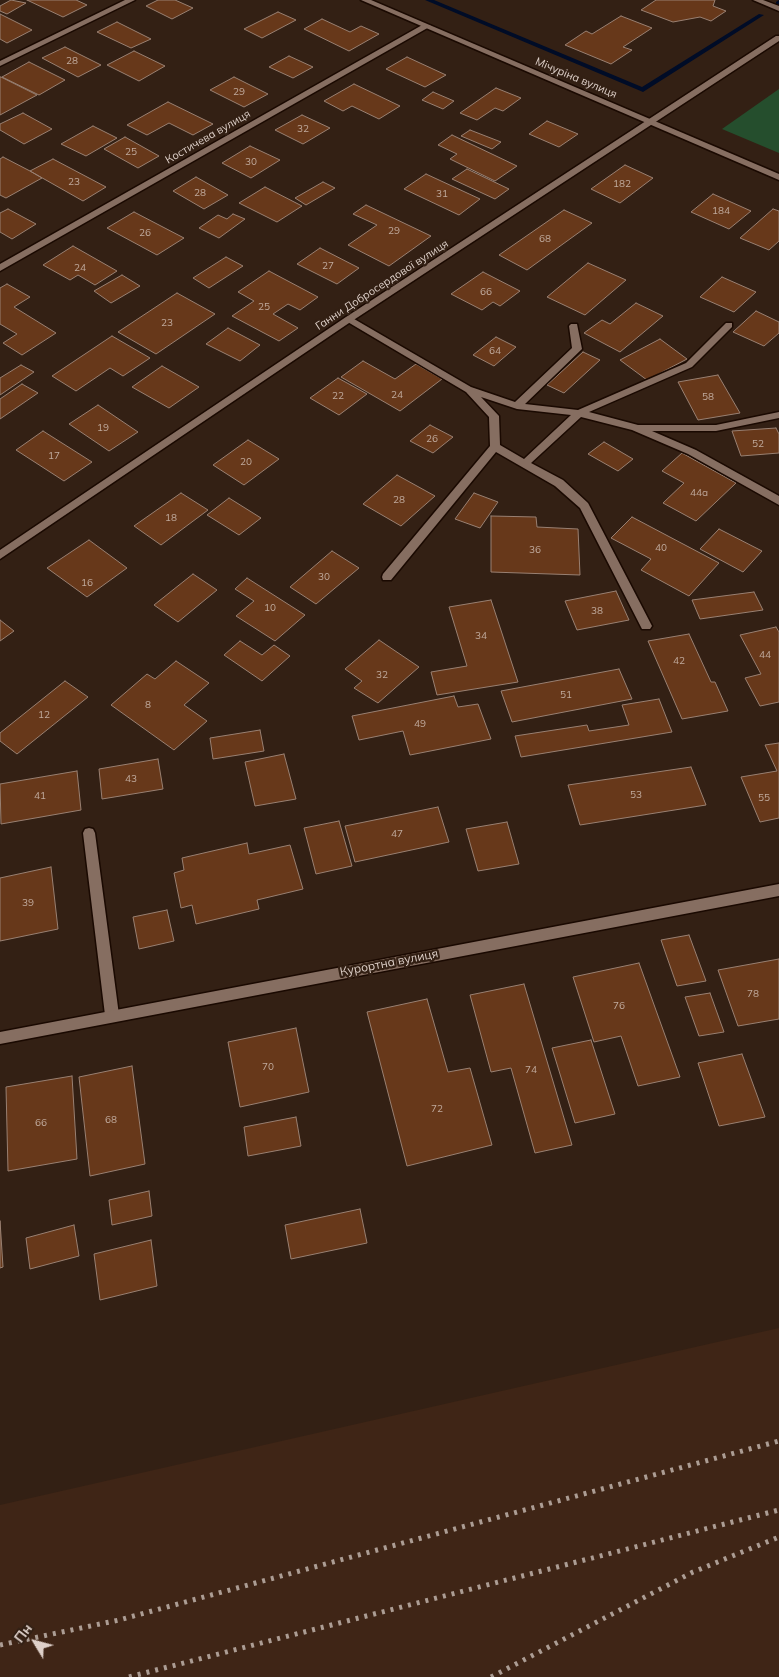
<!DOCTYPE html>
<html>
<head>
<meta charset="utf-8">
<style>
	body { margin:0 }
	#map { position:relative; width:779px; height:1677px; overflow:hidden; background:#332014; font-family:Mulish,sans-serif }
	canvas { display:block }
	.north { position:absolute; left:10px; top:1617px; width:50px; height:50px; -webkit-text-stroke:4px #332014; paint-order:stroke; rotate:307deg; font-size:14px; font-weight:700; line-height:20px; text-align:center; color:#ded0c9 }
	.north::after { content:''; display:block; margin:auto; width:18px; height:22px; background:#ded0c9; clip-path:polygon(50% 0,100% 100%,50% 72%,0 100%) }
</style>
</head>
<body>
<div id="map">
<canvas width="779" height="1677"></canvas>
<div class="north">Пн</div>
</div>
<script>
const ctx = document.querySelector('canvas').getContext('2d');
ctx.lineJoin = 'round';
function fillPath(path, color) { ctx.fillStyle = color; ctx.fill(path, 'evenodd'); }
const toPath = rows => new Path2D(rows.map(r => 'M' + r).join(''));
function trace(path, color, width, dash) { ctx.strokeStyle = color; ctx.lineWidth = width; ctx.lineCap = dash ? 'butt' : 'round'; ctx.setLineDash(dash || []); ctx.stroke(path); }
function drawText(font, color, halo, rows, align = 'center') {
  ctx.font = font + ' Mulish,sans-serif'; ctx.lineWidth = 4.5; ctx.setLineDash([]); ctx.textBaseline = 'middle'; ctx.strokeStyle = halo; ctx.fillStyle = color; for (const [text, x, y, turn = 0] of rows) {
    ctx.save(); ctx.translate(x, y); ctx.rotate((+turn || 0) * Math.PI / 180); ctx.textAlign = isNaN(turn) ? turn : align; if (halo) ctx.strokeText(text, 0, 0); ctx.fillText(text, 0, 0); ctx.restore();
  }
}
fillPath(toPath([
	[779,1328,779,1677,0,1677,0,1505]
]), '#3f2516');
fillPath(toPath([
	[779,89,779,153,722,129]
]), '#254e2d');
fillPath(toPath([
	[425,0,434,0,642,87,759,14,764,15,643,92,425,0],
	[779,0,779,5,776,4,776,2,779,0]
]), '#000c27');
const building = toPath([
	[11,0,26,3,7,14,0,11,0,6,11,0],
	[27,0,76,0,87,5,63,17,27,0],
	[158,0,175,0,193,8,172,19,146,6,158,0],
	[656,0,715,0,713,6,726,11,711,21,700,17,673,22,641,10,656,0],
	[278,12,296,20,262,38,244,29,278,12],
	[0,14,32,30,7,43,0,39,0,14],
	[621,16,652,28,623,47,632,50,611,64,565,45,586,31,592,34,621,16],
	[322,19,350,32,361,26,379,34,349,51,304,29,322,19],
	[117,22,151,39,131,48,97,32,117,22],
	[65,47,101,65,78,77,42,58,65,47],
	[134,51,165,66,139,81,107,65,134,51],
	[289,56,313,67,293,78,269,67,289,56],
	[407,57,446,75,425,87,386,69,407,57],
	[29,62,65,80,39,95,2,77,29,62],
	[0,77,1,77,37,95,0,115,0,77],
	[234,77,268,94,244,107,210,90,234,77],
	[354,84,400,106,379,119,352,106,343,111,324,101,354,84],
	[496,88,521,98,503,111,495,108,477,120,460,113,496,88],
	[433,92,454,101,443,109,422,100,433,92],
	[168,102,213,124,193,135,169,123,147,135,127,125,168,102],
	[23,113,52,129,24,144,0,130,0,124,23,113],
	[302,115,330,128,303,144,275,130,302,115],
	[547,121,578,134,559,147,529,134,547,121],
	[93,126,117,138,86,156,61,144,93,126],
	[470,130,501,142,492,149,461,136,470,130],
	[452,135,517,166,495,181,450,159,457,154,438,145,452,135],
	[125,137,159,156,138,168,104,149,125,137],
	[250,146,280,160,251,178,222,163,250,146],
	[3,157,30,171,42,178,6,198,0,195,0,159,3,157],
	[53,159,106,187,83,201,30,171,53,159],
	[625,165,653,178,620,203,591,189,625,165],
	[467,169,509,189,495,199,452,179,467,169],
	[426,174,480,199,459,215,404,189,426,174],
	[196,177,228,195,204,209,173,191,196,177],
	[323,182,335,188,306,205,295,198,323,182],
	[265,187,302,206,277,222,239,203,265,187],
	[713,194,751,211,729,229,691,212,713,194],
	[366,205,431,236,389,266,348,245,377,225,353,214,366,205],
	[8,209,36,224,12,239,0,232,0,213,8,209],
	[773,209,779,211,779,241,769,250,740,238,773,209],
	[564,210,592,223,527,270,499,255,564,210],
	[134,212,184,238,157,255,107,228,134,212],
	[233,214,245,219,219,238,199,228,218,215,227,219,233,214],
	[73,246,117,271,95,285,78,275,70,280,43,265,73,246],
	[320,248,359,268,337,284,297,264,320,248],
	[226,257,243,266,209,288,193,278,226,257],
	[588,263,626,280,585,315,547,297,588,263],
	[269,271,318,297,300,310,288,304,273,314,298,328,279,341,232,316,254,301,238,292,269,271],
	[483,272,520,291,500,306,493,302,482,310,451,294,483,272],
	[122,275,140,286,111,303,94,291,122,275],
	[722,277,756,292,734,312,700,297,722,277],
	[7,284,30,297,14,307,56,333,22,355,3,343,17,334,0,324,0,288,7,284],
	[177,293,215,314,156,354,118,332,177,293],
	[636,303,663,316,620,352,584,333,602,320,610,324,636,303],
	[756,311,779,322,779,333,764,346,733,332,756,311],
	[228,328,260,345,240,361,206,344,228,328],
	[112,336,150,358,123,376,110,368,76,391,52,376,112,336],
	[496,337,516,347,494,366,473,355,496,337],
	[660,339,687,359,647,380,620,360,660,339],
	[583,352,600,360,564,393,547,385,583,352],
	[363,361,395,379,416,364,442,379,400,411,341,377,363,361],
	[21,365,34,372,0,395,0,378,21,365],
	[162,366,199,387,169,408,132,387,162,366],
	[718,375,740,413,698,420,678,382,718,375],
	[338,378,367,394,339,415,310,398,338,378],
	[22,384,38,393,0,419,0,399,22,384],
	[98,405,138,432,109,451,69,424,98,405],
	[430,425,453,437,433,453,410,441,430,425],
	[776,428,779,434,779,453,741,456,732,431,776,428],
	[43,431,92,462,64,481,16,450,43,431],
	[248,440,279,459,244,485,213,465,248,440],
	[604,442,633,459,618,471,588,454,604,442],
	[682,453,736,483,696,521,663,503,684,483,662,471,682,453],
	[397,475,435,496,401,526,363,504,397,475],
	[181,493,208,510,161,545,134,526,181,493],
	[474,493,498,502,480,528,455,519,474,493],
	[229,498,261,518,239,535,207,515,229,498],
	[491,516,536,517,537,527,578,529,580,575,491,572,491,516],
	[632,517,719,563,689,596,641,570,651,559,611,538,632,517],
	[719,529,762,551,743,572,700,549,719,529],
	[89,540,127,568,87,597,47,568,89,540],
	[332,551,359,568,316,604,290,587,332,551],
	[193,574,217,590,178,622,154,605,193,574],
	[247,578,305,615,275,641,236,616,254,601,235,589,247,578],
	[616,591,629,620,577,630,565,601,616,591],
	[754,592,763,610,700,619,692,600,754,592],
	[491,600,518,682,437,695,431,672,467,666,449,607,491,600],
	[0,620,14,631,0,641,0,620],
	[776,627,779,632,779,702,760,706,745,678,761,674,740,635,776,627],
	[689,634,711,682,715,682,728,711,682,719,648,641,689,634],
	[379,640,419,667,378,703,354,688,362,681,345,669,379,640],
	[240,641,262,655,274,645,290,656,262,681,224,655,240,641],
	[176,661,209,683,184,705,207,721,174,750,111,705,147,674,155,679,176,661],
	[619,669,632,699,512,722,501,691,619,669],
	[65,681,88,697,17,754,0,741,0,733,65,681],
	[454,696,458,707,478,704,491,739,410,755,403,731,359,740,352,716,454,696],
	[659,699,672,732,521,757,515,736,587,725,589,731,629,725,622,705,659,699],
	[260,730,264,751,213,759,210,738,260,730],
	[779,743,779,818,760,822,741,777,777,771,765,745,779,743],
	[284,754,296,799,255,806,245,762,284,754],
	[158,759,163,789,102,799,99,769,158,759],
	[691,767,706,805,580,825,568,785,691,767],
	[77,771,81,810,1,824,0,784,77,771],
	[438,807,449,842,355,862,345,826,438,807],
	[339,821,352,866,316,874,304,828,339,821],
	[507,822,519,864,478,871,466,829,507,822],
	[247,843,249,854,290,845,303,889,257,900,259,909,196,924,192,905,181,908,174,873,184,870,182,858,247,843],
	[51,867,58,929,0,941,0,878,51,867],
	[167,910,174,941,139,949,133,917,167,910],
	[689,935,706,981,677,986,661,940,689,935],
	[779,959,779,1019,738,1026,718,970,779,959],
	[639,963,680,1077,638,1086,621,1036,594,1042,573,977,639,963],
	[524,984,572,1145,535,1153,511,1068,491,1072,470,995,524,984],
	[710,993,724,1032,699,1036,685,997,710,993],
	[427,999,448,1072,470,1068,492,1145,407,1166,367,1012,427,999],
	[296,1028,309,1092,240,1107,228,1042,296,1028],
	[591,1040,615,1114,575,1123,552,1048,591,1040],
	[742,1054,765,1117,719,1126,698,1063,742,1054],
	[132,1066,145,1164,90,1176,79,1077,132,1066],
	[72,1076,77,1159,8,1171,6,1087,72,1076],
	[296,1117,301,1146,248,1156,244,1127,296,1117],
	[149,1191,152,1216,112,1225,109,1200,149,1191],
	[360,1209,367,1243,291,1259,285,1225,360,1209],
	[0,1221,3,1267,0,1268,0,1221],
	[74,1225,79,1256,30,1269,26,1238,74,1225],
	[151,1240,157,1286,100,1300,94,1254,151,1240]
]);
fillPath(building, '#67381a');
trace(building, '#998072', 1);
const service = toPath([
	[349,316,471,387,515,402,572,348,569,326,571,324,577,324,582,349,525,404,578,410,686,363,726,323,732,323,732,327,692,367,589,412,638,425,716,425,779,412,779,418,716,431,652,431,696,450,779,496,779,505,688,454,632,430,581,417,531,463,563,480,588,503,652,626,650,629,642,629,580,508,555,486,496,452,391,580,383,580,382,577,383,574,490,446,489,417,466,392,346,321,344,319,349,316],
	[481,397,517,409,571,415,524,459,500,445,499,416,481,397],
	[89,828,93,829,95,833,119,1015,117,1019,112,1021,107,1019,105,1015,83,833,85,829,89,828]
]);
const minor = toPath([
	[125,0,135,0,0,66,0,61,125,0],
	[753,0,763,0,779,6,779,11,753,0],
	[424,24,431,26,0,271,0,264,424,24],
	[776,36,779,36,779,41,352,321,0,559,0,550,346,317,776,36],
	[779,884,779,896,0,1044,0,1032,779,884]
]);
const tertiary = toPath([
	[361,0,371,0,779,174,779,180,361,0]
]);
trace(service, '#1a0901', 3);
trace(minor, '#1a0901', 3);
trace(tertiary, '#1a0901', 3);
fillPath(service, '#866e61');
fillPath(minor, '#866e61');
fillPath(tertiary, '#866e61');
trace(toPath([
	[0,1645,119,1620,779,1441],
	[129,1677,779,1510],
	[491,1677,693,1572,779,1537]
]), '#ac9d94', 5, [3, 6]);
drawText('10px', '#c0aa9d', null, [
	["28",72,61],
	["29",239,92],
	["32",303,129],
	["25",131,152],
	["30",251,162],
	["23",74,182],
	["182",622,184],
	["28",200,193],
	["31",442,194],
	["184",721,211],
	["29",394,231],
	["26",145,233],
	["68",545,239],
	["27",328,266],
	["24",80,268],
	["66",486,292],
	["25",264,307],
	["23",167,323],
	["64",495,351],
	["24",397,395],
	["22",338,396],
	["58",708,397],
	["19",103,428],
	["26",432,439],
	["52",758,444],
	["17",54,456],
	["20",246,462],
	["44а",699,493],
	["28",399,500],
	["18",171,518],
	["40",661,548],
	["36",535,550],
	["30",324,577],
	["16",87,583],
	["10",270,608],
	["38",597,611],
	["34",481,636],
	["44",765,655],
	["42",679,661],
	["32",382,675],
	["51",566,695],
	["8",148,705],
	["12",44,715],
	["49",420,724],
	["43",131,779],
	["53",636,795],
	["41",40,796],
	["55",764,798],
	["47",397,834],
	["39",28,903],
	["78",753,994],
	["76",619,1006],
	["70",268,1067],
	["74",531,1070],
	["72",437,1109],
	["68",111,1120],
	["66",41,1123]
]);
drawText('11px', '#ded0c9', '#332014', [
	["Мічуріна вулиця",576,78,23],
	["Костичева вулиця",208,137,-30],
	["Ганни Добросердової вулиця",382,285,-33]
]);
drawText('12px', '#ded0c9', '#332014', [
	["Курортна вулиця",389,963,-11]
]);
</script>
</body>
</html>
